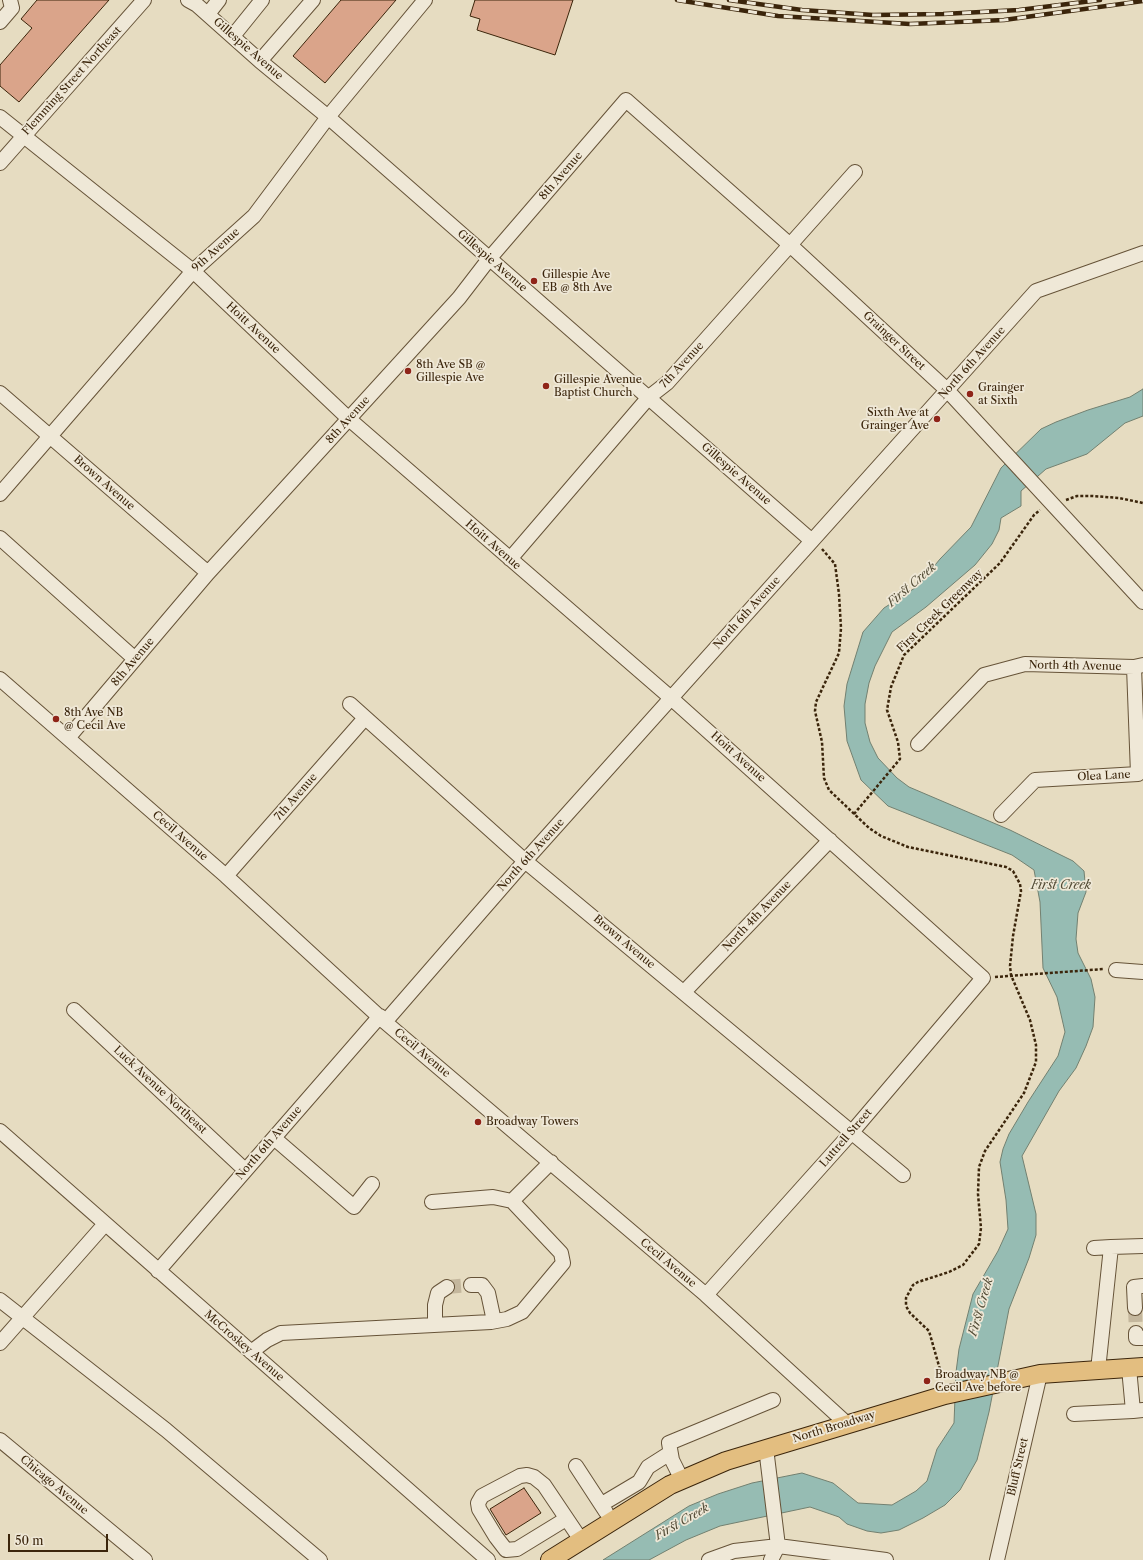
<!DOCTYPE html>
<html>
<head>
<meta charset="utf-8">
<style>
  body { margin:0 }
  #map { position:relative; width:1143px; height:1560px; overflow:hidden; background:#e6dcc1; font-family:"Libre Caslon Text",serif }
  canvas { display:block }
  .scale { position:absolute; left:8px; top:1534px; width:100px; height:18px; box-sizing:border-box; border:2px solid #3b250b; border-top:0; padding-left:5px; font-size:12px; line-height:14px; white-space:nowrap; color:#3b250b; -webkit-text-stroke:3px #efe8d7; paint-order:stroke }
</style>
</head>
<body>
<div id="map">
<canvas width="1143" height="1560"></canvas>
<div class="scale">50 m</div>
</div>
<script>
const g = document.querySelector('canvas').getContext('2d');
g.lineJoin = 'round';
function fill(path, color) {
  g.fillStyle = color;
  g.fill(path, 'evenodd');
}
function poly(rows) {
  const path = new Path2D();
  for (const r of rows) {
    path.moveTo(r[0], r[1]);
    for (let i = 2; i < r.length; i += 2) path.lineTo(r[i], r[i + 1]);
  }
  return path;
}
function trace(path, color, width, dash) {
  g.strokeStyle = color;
  g.lineWidth = width;
  g.lineCap = dash ? 'butt' : 'round';
  g.setLineDash(dash || []);
  g.stroke(path);
}
function label(font, color, halo, rows, align = 'center') {
  g.font = font + ' "Libre Caslon Text",serif';
  g.lineWidth = 3.5;
  g.setLineDash([]);
  g.textBaseline = 'middle';
  g.strokeStyle = halo;
  g.fillStyle = color;
  for (const [text, x, y, turn = 0] of rows) {
    g.save();
    g.translate(x, y);
    g.rotate((+turn || 0) * Math.PI / 180);
    g.textAlign = isNaN(turn) ? turn : align;
    if (halo) g.strokeText(text, 0, 0);
    g.fillText(text, 0, 0);
    g.restore();
  }
}
const water = poly([
  [1143,389,1143,416,1125,423,1087,454,1046,469,1021,491,1021,506,1001,518,999,530,992,544,975,565,926,607,892,632,875,666,869,683,865,704,865,723,870,742,878,758,897,778,909,787,1010,830,1073,861,1084,871,1086,892,1078,913,1076,939,1078,953,1091,979,1095,997,1093,1027,1086,1046,1076,1068,1059,1091,1022,1156,1036,1214,1036,1235,1029,1258,1009,1309,989,1412,977,1460,960,1490,945,1505,923,1518,899,1530,881,1533,867,1531,847,1524,839,1517,810,1507,720,1526,686,1540,649,1560,603,1560,689,1506,718,1494,752,1483,802,1473,833,1483,858,1503,892,1505,916,1491,927,1481,937,1449,954,1423,956,1372,959,1349,973,1294,998,1251,1008,1229,1006,1200,1000,1162,1003,1149,1009,1134,1028,1102,1058,1056,1065,1032,1057,997,1043,968,1040,902,1034,870,1012,855,888,806,861,780,847,741,844,706,847,684,863,632,884,608,918,586,940,559,971,527,1001,468,1041,429,1056,422,1088,410,1130,397,1143,389]
]);
const building = poly([
  [37,0,109,0,19,102,0,86,0,65,32,28,21,19,37,0],
  [341,0,396,0,325,83,293,56,341,0],
  [475,0,573,0,555,55,477,30,480,19,470,16,475,0],
  [524,1488,541,1513,506,1535,490,1509,524,1488]
]);
const minorTunnel = poly([
  [447,1287,471,1285],
  [1135,1308,1136,1333]
]);
const path = poly([
  [1066,500,1077,496,1092,496,1119,498,1143,503],
  [822,549,835,564,839,594,841,628,839,653,816,702,815,711,822,742,824,778,829,790,869,828,881,836,908,847,1006,867,1013,871,1020,884,1021,891,1013,936,1010,966,1011,975,1030,1020,1036,1045,1036,1062,1024,1093,985,1151,979,1167,978,1194,981,1228,979,1244,963,1265,949,1272,918,1282,913,1285,906,1298,906,1306,910,1313,929,1331,943,1380],
  [854,814,900,759,898,742,887,710,891,687,904,655,1000,563,1034,515,1040,510],
  [995,977,1104,969]
]);
const minor = poly([
  [188,0,197,5,260,61,328,117,812,541],
  [208,14,219,0],
  [0,22,12,8,10,0],
  [233,36,262,0],
  [260,61,313,0],
  [0,117,193,271,349,419,671,698,983,978,852,1132,706,1295],
  [0,163,144,0],
  [0,393,208,573],
  [0,494,193,271,254,216,328,117,425,0],
  [0,538,135,659],
  [510,559,649,397,667,383,855,172],
  [0,679,226,876,385,1022,706,1295,846,1423],
  [350,704,525,861,903,1175],
  [68,738,208,573,459,298,489,259,626,100,789,244,947,390,1143,602],
  [918,744,984,675,1025,664,1134,667,1143,665],
  [1001,815,1035,780,1138,774,1134,667],
  [226,876,365,718],
  [1116,970,1143,972],
  [684,992,830,840],
  [74,1010,245,1170],
  [385,1022,525,861,1036,291,1143,253],
  [0,1131,488,1560],
  [274,1138,354,1207,372,1184],
  [432,1202,493,1197,512,1201],
  [1111,1247,1143,1246],
  [1094,1248,1111,1247,1098,1370],
  [158,1271,380,1016],
  [471,1285,482,1285,488,1293,494,1321],
  [0,1300,166,1430,320,1560],
  [1135,1308,1134,1287,1143,1286],
  [435,1325,435,1305,438,1293,447,1287],
  [1136,1333,1136,1338,1143,1338],
  [0,1343,105,1224],
  [251,1352,267,1340,281,1333,491,1322,507,1319,522,1312,563,1263,561,1253,512,1201,551,1162],
  [1129,1368,1133,1411,1143,1410],
  [1074,1414,1133,1411],
  [0,1440,145,1560],
  [766,1448,778,1546,886,1560],
  [576,1466,606,1512],
  [682,1480,672,1460,669,1443,773,1400],
  [602,1504,639,1482,648,1467,670,1453],
  [566,1519,517,1549,506,1550,496,1537,479,1509,478,1503,482,1496,520,1476,527,1475,534,1477,544,1485,581,1540],
  [709,1560,734,1551,778,1546],
  [771,1560,778,1546],
  [997,1560,1040,1374]
]);
const major = poly([
  [550,1560,670,1485,726,1461,945,1395,1040,1374,1143,1367]
]);
const rail = poly([
  [677,0,778,16,910,24,1004,20,1143,1],
  [729,0,802,10,873,15,943,14,1019,10,1100,0]
]);
const markers = [
  [534,281,4,"#8f2418"],
  [408,371,4,"#8f2418"],
  [546,386,4,"#8f2418"],
  [970,394,4,"#8f2418"],
  [937,419,4,"#8f2418"],
  [56,719,4,"#8f2418"],
  [478,1122,4,"#8f2418"],
  [927,1381,4,"#8f2418"]
];
const streetNames = [
  ["Gillespie Avenue",248,49,41],
  ["Flemming Street Northeast",72,81,-48],
  ["8th Avenue",561,176,-49],
  ["9th Avenue",216,250,-42],
  ["Gillespie Avenue",492,261,41],
  ["Hoitt Avenue",253,328,43],
  ["Grainger Street",894,341,43],
  ["North 6th Avenue",972,363,-48],
  ["7th Avenue",682,365,-47],
  ["8th Avenue",348,420,-48],
  ["Gillespie Avenue",736,474,41],
  ["Brown Avenue",104,483,41],
  ["Hoitt Avenue",493,545,41],
  ["First Creek Greenway",940,611,-44],
  ["North 6th Avenue",747,613,-48],
  ["8th Avenue",133,662,-50],
  ["North 4th Avenue",1075,666,1],
  ["Hoitt Avenue",738,757,42],
  ["Olea Lane",1104,776,-3],
  ["7th Avenue",296,797,-49],
  ["Cecil Avenue",180,836,41],
  ["North 6th Avenue",531,855,-48],
  ["North 4th Avenue",757,916,-46],
  ["Brown Avenue",624,942,40],
  ["Cecil Avenue",422,1053,40],
  ["Luck Avenue Northeast",160,1090,43],
  ["Luttrell Street",846,1138,-49],
  ["North 6th Avenue",269,1143,-49],
  ["Cecil Avenue",668,1263,40],
  ["McCroskey Avenue",244,1346,41],
  ["North Broadway",834,1427,-17],
  ["Bluff Street",1018,1467,-77],
  ["Chicago Avenue",54,1485,40]
];
const poiNames = [
  ["Gillespie Ave",542,275],
  ["EB @ 8th Ave",542,288],
  ["8th Ave SB @",416,365],
  ["Gillespie Ave",416,378],
  ["Gillespie Avenue",554,380],
  ["Baptist Church",554,393],
  ["Grainger",978,388],
  ["at Sixth",978,401],
  ["Sixth Ave at",929,413,"right"],
  ["Grainger Ave",929,426,"right"],
  ["8th Ave NB",64,713],
  ["@ Cecil Ave",64,726],
  ["Broadway Towers",486,1122],
  ["Broadway NB @",935,1375],
  ["Cecil Ave before",935,1388]
];
const waterNames = [
  ["First Creek",912,585,-41],
  ["First Creek",1061,886],
  ["First Creek",981,1307,-74],
  ["First Creek",682,1522,-30]
];
fill(water, '#96bcb3');
trace(water, '#728070', 1);
fill(building, '#daa48a');
trace(building, '#3b250b', 1);
trace(minorTunnel, '#c4b79d', 14, [14, 7]);
trace(minor, '#665338', 16);
trace(major, '#3b250b', 20);
trace(path, '#3b250b', 2.5, [3, 2]);
trace(minor, '#efe8d7', 14);
trace(major, '#e3be80', 18);
trace(rail, '#3b250b', 4.5);
trace(rail, '#efe8d7', 3, [9]);
for (const [x, y, r, color] of markers) {
  const dot = new Path2D();
  dot.arc(x, y, r, 0, 2 * Math.PI);
  g.fillStyle = color;
  g.fill(dot);
  trace(dot, '#efe8d7', 1.5);
}
label('11px', '#3b250b', '#efe8d7', streetNames);
label('11px', '#3b250b', '#efe8d7', poiNames, 'left');
label('italic 12px', '#524b35', '#efe8d7', waterNames);
</script>
</body>
</html>
